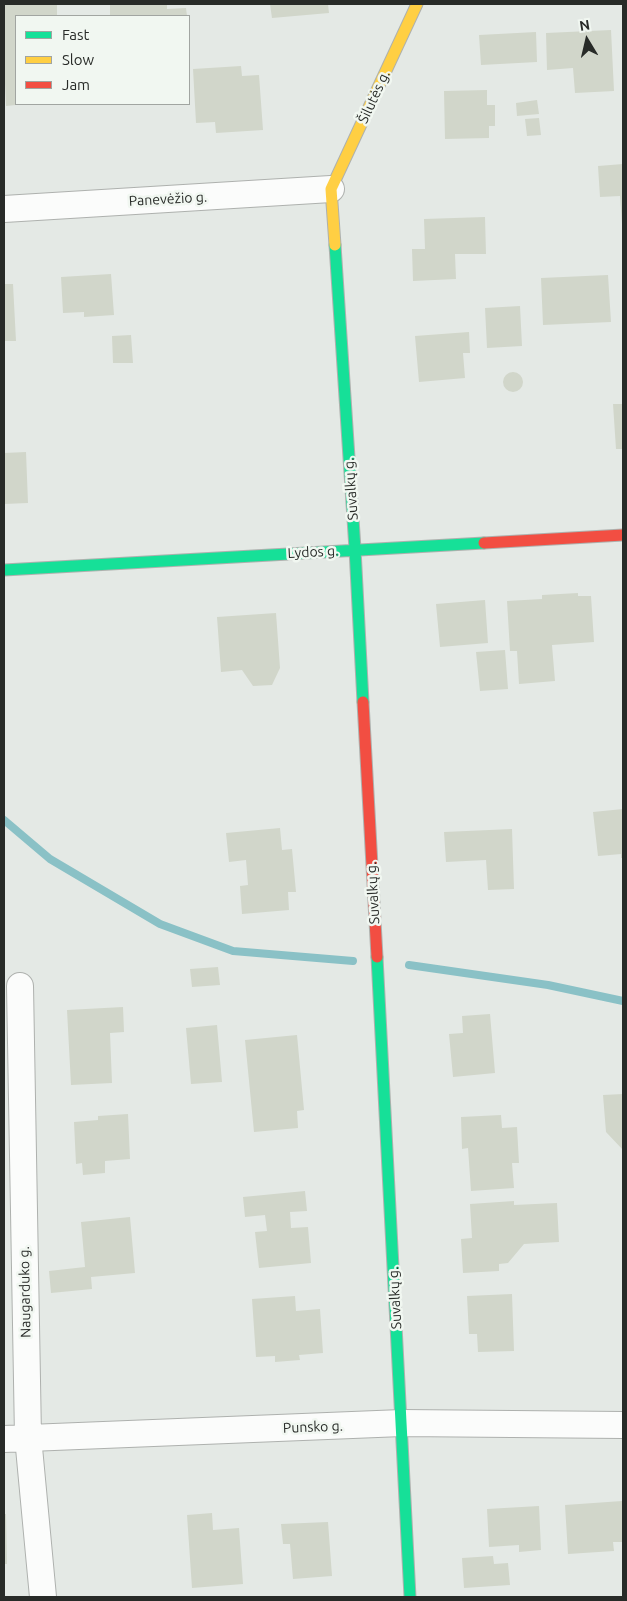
<!DOCTYPE html>
<html>
<head>
<meta charset="utf-8">
<style>
  body { margin:0 }
  #map { position:relative; width:627px; height:1601px; overflow:hidden; background:#e4e9e5; font-family:Ubuntu,sans-serif }
  canvas { display:block }
  .frame { position:absolute; inset:0; border:5px solid #282b28; pointer-events:none }
  .legend { position:absolute; left:15px; top:15px; width:175px; height:90px; box-sizing:border-box; background:#f1f7f1; border:1px solid #a1a5a1; margin:0; padding:6px 9px; list-style:none; font-size:15px; color:#282b28 }
  .legend li { display:flex; align-items:center; gap:10px; height:25px }
  .legend b { width:25px; border:1px solid #a1a5a1 }
  .north { position:absolute; left:562px; top:15px; width:50px; height:50px; -webkit-text-stroke:4px #f1f7f1; paint-order:stroke; rotate:351deg; font-size:14px; font-weight:700; line-height:20px; text-align:center; color:#282b28 }
  .north::after { content:''; display:block; margin:auto; width:18px; height:22px; background:#282b28; clip-path:polygon(50% 0,100% 100%,50% 72%,0 100%) }
</style>
</head>
<body>
<div id="map">
<canvas width="627" height="1601"></canvas>
<div class="frame"></div>
<ul class="legend">
<li><b style="height:6px;background:#16e098"></b>Fast</li>
<li><b style="height:6px;background:#ffcf43"></b>Slow</li>
<li><b style="height:6px;background:#f24e42"></b>Jam</li>
</ul>
<div class="north">N</div>
</div>
<script>
const g = document.querySelector('canvas').getContext('2d');
g.lineJoin = 'round';
function poly(rows) {
  const path = new Path2D();
  for (const r of rows) {
    if (r.length === 3) {
      path.moveTo(r[0] + r[2], r[1]);
      path.arc(r[0], r[1], r[2], 0, 2 * Math.PI);
      continue;
    }
    path.moveTo(r[0], r[1]);
    for (let i = 2; i < r.length; i += 2) path.lineTo(r[i], r[i + 1]);
  }
  return path;
}
function trace(path, color, width, dash) {
  g.strokeStyle = color;
  g.lineWidth = width;
  g.lineCap = dash ? 'butt' : 'round';
  g.setLineDash(dash || []);
  g.stroke(path);
}
function fill(path, color) {
  g.fillStyle = color;
  g.fill(path, 'evenodd');
}
function label(font, color, halo, rows, align = 'center') {
  g.font = font + ' Ubuntu,sans-serif';
  g.lineWidth = 5;
  g.setLineDash([]);
  g.textBaseline = 'middle';
  g.strokeStyle = halo;
  g.fillStyle = color;
  for (const [text, x, y, turn = 0] of rows) {
    g.save();
    g.translate(x, y);
    g.rotate((+turn || 0) * Math.PI / 180);
    g.textAlign = isNaN(turn) ? turn : align;
    if (halo) g.strokeText(text, 0, 0);
    g.fillText(text, 0, 0);
    g.restore();
  }
}
const stream = poly([
  [4,820,50,859,160,924,233,951,353,961],
  [409,965,548,985,623,1001]
]);
const building = poly([
  [4,4,57,4,57,16,16,16,16,105,6,106,4,61],
  [110,4,167,4,167,9,186,8,187,16,110,16],
  [270,4,328,4,329,13,272,18],
  [611,30,614,91,575,93,573,68,547,70,546,33],
  [536,32,537,62,481,65,479,35],
  [241,66,242,76,259,75,263,130,216,133,215,122,196,123,193,69],
  [487,90,487,105,495,105,495,126,489,126,489,138,445,139,444,91],
  [537,100,539,114,517,116,516,103],
  [539,118,541,135,527,136,525,119],
  [623,164,623,224,622,224,620,196,600,197,598,166],
  [485,217,486,254,455,254,456,279,413,281,412,249,425,249,424,219],
  [111,274,114,315,84,317,84,312,63,313,61,277],
  [608,275,611,322,543,325,541,278],
  [4,284,13,284,16,341,4,341],
  [520,306,522,346,487,348,485,308],
  [469,332,470,353,463,353,465,378,419,382,415,336],
  [131,335,133,363,113,363,112,336],
  [513,382,10],
  [613,404,623,404,623,449,616,449],
  [26,452,28,503,4,504,4,453],
  [578,593,578,596,591,596,594,642,552,645,555,681,519,684,517,651,510,651,507,601,542,599,542,595],
  [485,600,488,643,440,647,436,604],
  [276,613,280,668,272,685,253,686,242,670,221,672,217,617],
  [505,650,508,689,480,691,476,652],
  [623,809,623,858,621,858,621,854,598,856,593,812],
  [280,828,282,850,292,849,296,892,288,892,289,910,242,914,240,886,248,885,246,860,229,862,226,833],
  [512,829,514,889,488,890,486,860,446,862,444,832],
  [218,967,220,985,192,987,190,969],
  [123,1007,124,1032,110,1033,112,1083,71,1085,67,1010],
  [490,1014,495,1073,453,1077,449,1034,463,1033,462,1016],
  [217,1025,222,1082,191,1084,186,1028],
  [297,1035,304,1110,297,1111,298,1128,254,1132,245,1040],
  [623,1094,623,1150,606,1132,603,1095],
  [128,1114,130,1159,105,1161,105,1173,83,1175,82,1163,76,1164,74,1122,98,1120,98,1116],
  [501,1115,502,1128,517,1127,519,1163,512,1163,514,1188,471,1191,468,1148,462,1149,461,1117],
  [305,1191,307,1211,290,1212,291,1228,308,1227,311,1263,259,1268,255,1232,267,1231,265,1215,245,1217,243,1197],
  [514,1201,514,1205,557,1203,559,1242,524,1244,508,1263,499,1264,499,1271,463,1273,461,1239,472,1238,470,1204],
  [130,1217,135,1273,91,1277,92,1289,51,1293,49,1271,85,1267,81,1222],
  [512,1294,514,1351,478,1352,477,1334,469,1334,467,1296],
  [295,1296,296,1311,320,1309,323,1353,299,1355,300,1360,275,1362,275,1356,256,1357,252,1299],
  [622,1501,623,1542,613,1542,614,1551,568,1554,565,1505],
  [539,1506,541,1550,519,1552,519,1545,489,1547,487,1509],
  [212,1513,213,1530,239,1528,243,1584,192,1588,187,1515],
  [4,1514,6,1514,7,1564,4,1564],
  [328,1522,332,1576,293,1579,290,1544,283,1544,281,1524],
  [493,1556,494,1564,508,1563,510,1585,464,1588,462,1558]
]);
const street = poly([
  [4,209,331,189],
  [20,986,28,1437,43,1597],
  [4,1439,402,1423,623,1425]
]);
const fast = poly([
  [335,245,355,549,363,702],
  [4,570,484,543],
  [377,957,410,1597]
]);
const slow = poly([
  [335,245,331,189,417,4]
]);
const jam = poly([
  [484,543,623,535],
  [363,702,377,957]
]);
const streetNames = [
  ["Šilutės g.",374,97,-65],
  ["Panevėžio g.",168,199,-3],
  ["Suvalkų g.",351,489,-94],
  ["Lydos g.",313,552,-3],
  ["Suvalkų g.",373,893,-93],
  ["Naugarduko g.",25,1292,-91],
  ["Suvalkų g.",395,1298,-93],
  ["Punsko g.",313,1427,-2]
];
trace(stream, '#8ac1c6', 8);
fill(building, '#d1d6ca');
trace(street, '#aeb1ae', 28);
trace(fast, '#aeb1ae', 13);
trace(slow, '#aeb1ae', 13);
trace(jam, '#aeb1ae', 13);
trace(street, '#fbfcfb', 26);
trace(fast, '#16e098', 11);
trace(slow, '#ffcf43', 11);
trace(jam, '#f24e42', 11);
label('14px', '#282b28', '#f1f7f1', streetNames);
</script>
</body>
</html>
